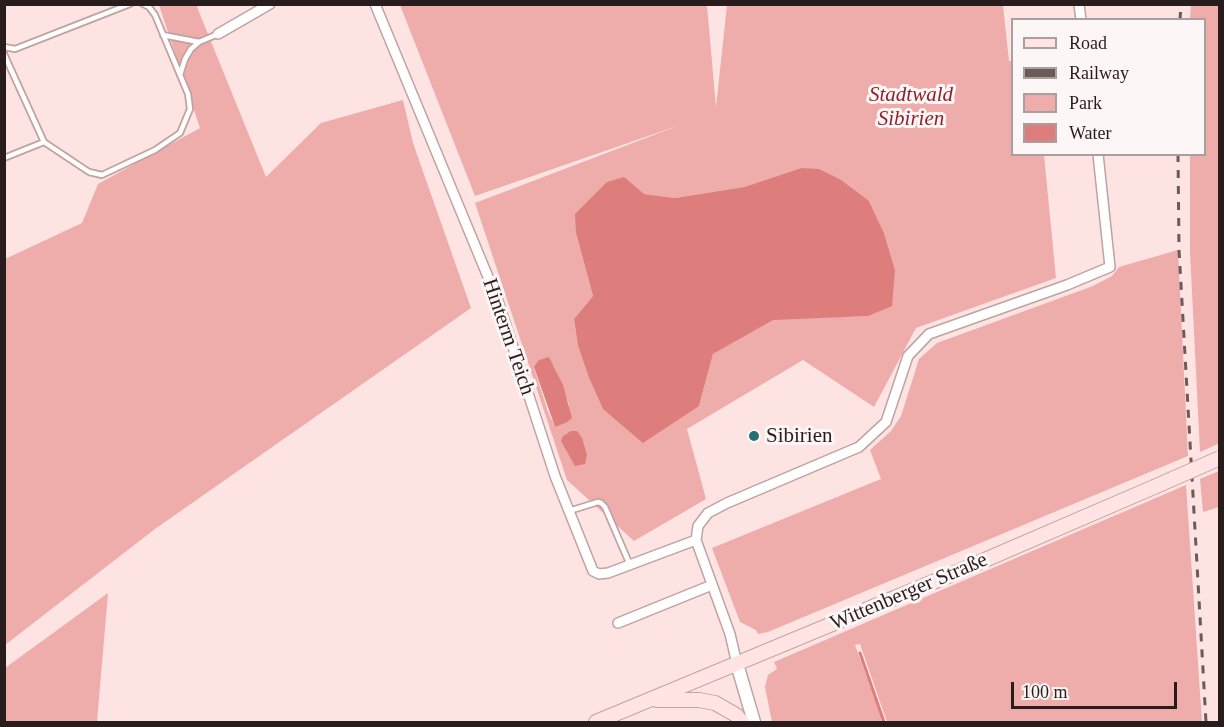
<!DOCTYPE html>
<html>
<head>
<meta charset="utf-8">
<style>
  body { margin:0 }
  #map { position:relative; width:1224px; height:727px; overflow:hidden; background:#fde4e2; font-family:"Times New Roman",serif }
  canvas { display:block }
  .frame { position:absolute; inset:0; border:6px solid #281d1c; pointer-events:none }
  .legend { position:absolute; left:1011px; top:18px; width:195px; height:138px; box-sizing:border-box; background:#fdf6f6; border:2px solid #a89f9f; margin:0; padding:8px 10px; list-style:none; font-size:18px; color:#281d1c }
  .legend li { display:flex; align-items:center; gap:12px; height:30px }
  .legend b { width:30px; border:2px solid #a89f9f }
  .scale { position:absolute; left:1011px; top:682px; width:166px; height:27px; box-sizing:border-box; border:3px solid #281d1c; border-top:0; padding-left:8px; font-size:18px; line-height:21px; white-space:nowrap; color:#281d1c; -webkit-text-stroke:4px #fdf6f6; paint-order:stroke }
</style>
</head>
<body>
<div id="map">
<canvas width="1224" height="727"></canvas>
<div class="frame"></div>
<ul class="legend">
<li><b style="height:8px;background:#ffe4e3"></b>Road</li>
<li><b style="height:8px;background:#6a5b59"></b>Railway</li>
<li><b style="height:16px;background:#eeadaa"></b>Park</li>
<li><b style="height:16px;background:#dd7d7c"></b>Water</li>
</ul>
<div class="scale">100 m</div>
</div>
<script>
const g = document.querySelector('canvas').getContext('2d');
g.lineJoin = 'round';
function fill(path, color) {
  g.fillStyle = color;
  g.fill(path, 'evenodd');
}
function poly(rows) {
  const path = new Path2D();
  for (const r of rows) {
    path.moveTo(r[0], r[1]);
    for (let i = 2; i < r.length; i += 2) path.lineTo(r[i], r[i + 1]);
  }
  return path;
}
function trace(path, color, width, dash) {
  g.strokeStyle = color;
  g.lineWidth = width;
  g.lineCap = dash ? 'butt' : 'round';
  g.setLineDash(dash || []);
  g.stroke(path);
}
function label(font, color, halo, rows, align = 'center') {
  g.font = font + ' "Times New Roman",serif';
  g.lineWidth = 6;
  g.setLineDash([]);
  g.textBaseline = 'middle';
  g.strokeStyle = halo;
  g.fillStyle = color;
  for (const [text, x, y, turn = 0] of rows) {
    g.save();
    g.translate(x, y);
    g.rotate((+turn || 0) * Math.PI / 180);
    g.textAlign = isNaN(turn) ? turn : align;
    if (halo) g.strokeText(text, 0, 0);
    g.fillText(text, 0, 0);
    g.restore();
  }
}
const green = poly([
  [159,5,201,5,197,7,266,177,321,123,403,100,413,143,471,308,155,529,5,645,5,259,82,223,98,184,200,128],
  [400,5,707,5,716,107,727,5,1003,5,1009,61,1012,61,1012,154,1044,155,1056,278,916,328,874,407,803,360,687,429,706,499,634,541,567,480,475,203,680,125,475,196],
  [801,168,869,201,884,233,895,270,867,316,773,319,713,354,699,406,603,409,589,378,578,346,574,319,593,296,576,233,644,194,675,198,744,187],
  [554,366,569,404,566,423,555,427,548,412,534,368],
  [1191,5,1220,5,1220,443,1200,452,1190,252,1190,155,1204,154,1204,20,1190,19],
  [1178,250,1188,456,768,632,758,634,756,630,740,622,712,548,881,479,870,450,891,431,901,416,919,359,937,343,1093,286,1112,276,1119,267],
  [1219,471,1219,507,1203,512,1200,479],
  [1186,485,1202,722,887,722,860,644,855,645,883,722,772,722,765,687,768,675,777,669,774,662],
  [108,593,97,722,5,722,5,668]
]);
const water = poly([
  [801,168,819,169,841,180,869,201,884,233,895,270,892,306,868,316,773,320,713,354,699,406,643,443,603,409,589,378,578,346,574,319,593,296,576,233,575,214,607,182,624,177,644,194,675,198,744,187],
  [549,357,563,385,572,418,566,423,555,427,534,367,539,360],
  [571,431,577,431,582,438,587,455,585,464,575,466,561,441,563,436]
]);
const stream = poly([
  [860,653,884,722]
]);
const service = poly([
  [163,35,199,42,218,34],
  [4,47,15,49,130,4],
  [4,54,44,142],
  [180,75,185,59,191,49,199,42],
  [4,158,44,142,89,172,102,175,155,150,180,133,190,109,188,94,155,15,149,7,143,4],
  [569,511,598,502,601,503,605,507,630,565]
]);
const minor = poly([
  [375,4,498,301,555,476,593,571,599,574,608,573,696,540],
  [1079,4,1081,20],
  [218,34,270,4],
  [618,623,712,585],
  [737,664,730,634,696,540,698,526,708,513,727,503,859,447,886,422,908,356,929,334,1067,285,1110,267,1098,154]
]);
const tertiary = poly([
  [737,664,754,722]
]);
const secondary = poly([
  [657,700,699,700,715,703,736,715,742,722],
  [596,722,950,575,1154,487]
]);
const rail = poly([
  [1180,20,1181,4],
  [1178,154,1179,250,1206,722]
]);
const secondaryBridge = poly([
  [1154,487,1220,458]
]);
const markers = [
  [754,436,6,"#257075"]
];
const parkNames = [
  ["Stadtwald",911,95],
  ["Sibirien",911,119]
];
const streetNames = [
  ["Hinterm Teich",508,337,71],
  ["Wittenberger Straße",909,592,-23]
];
const poiNames = [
  ["Sibirien",766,436]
];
fill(green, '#eeadaa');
fill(water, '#dd7d7c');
trace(stream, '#dd7d7c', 3);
trace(service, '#c0a2a1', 8);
trace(minor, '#c0a2a1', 12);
trace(tertiary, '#c0a2a1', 15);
trace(secondary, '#c0a2a1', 16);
trace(service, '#fff', 4.5);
trace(minor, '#fff', 9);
trace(tertiary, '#fff', 12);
trace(secondary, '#ffe4e3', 14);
trace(rail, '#6a5b59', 3, [8, 8]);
trace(secondaryBridge, '#c0a2a1', 16, []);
trace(secondaryBridge, '#ffe4e3', 14);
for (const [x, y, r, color] of markers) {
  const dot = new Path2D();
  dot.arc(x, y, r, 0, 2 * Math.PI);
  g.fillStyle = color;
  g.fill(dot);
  trace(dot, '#fdf6f6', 2);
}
label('italic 21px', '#92202a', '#fdf6f6', parkNames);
label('21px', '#281d1c', '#fdf6f6', streetNames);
label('21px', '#281d1c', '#fdf6f6', poiNames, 'left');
</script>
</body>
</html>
